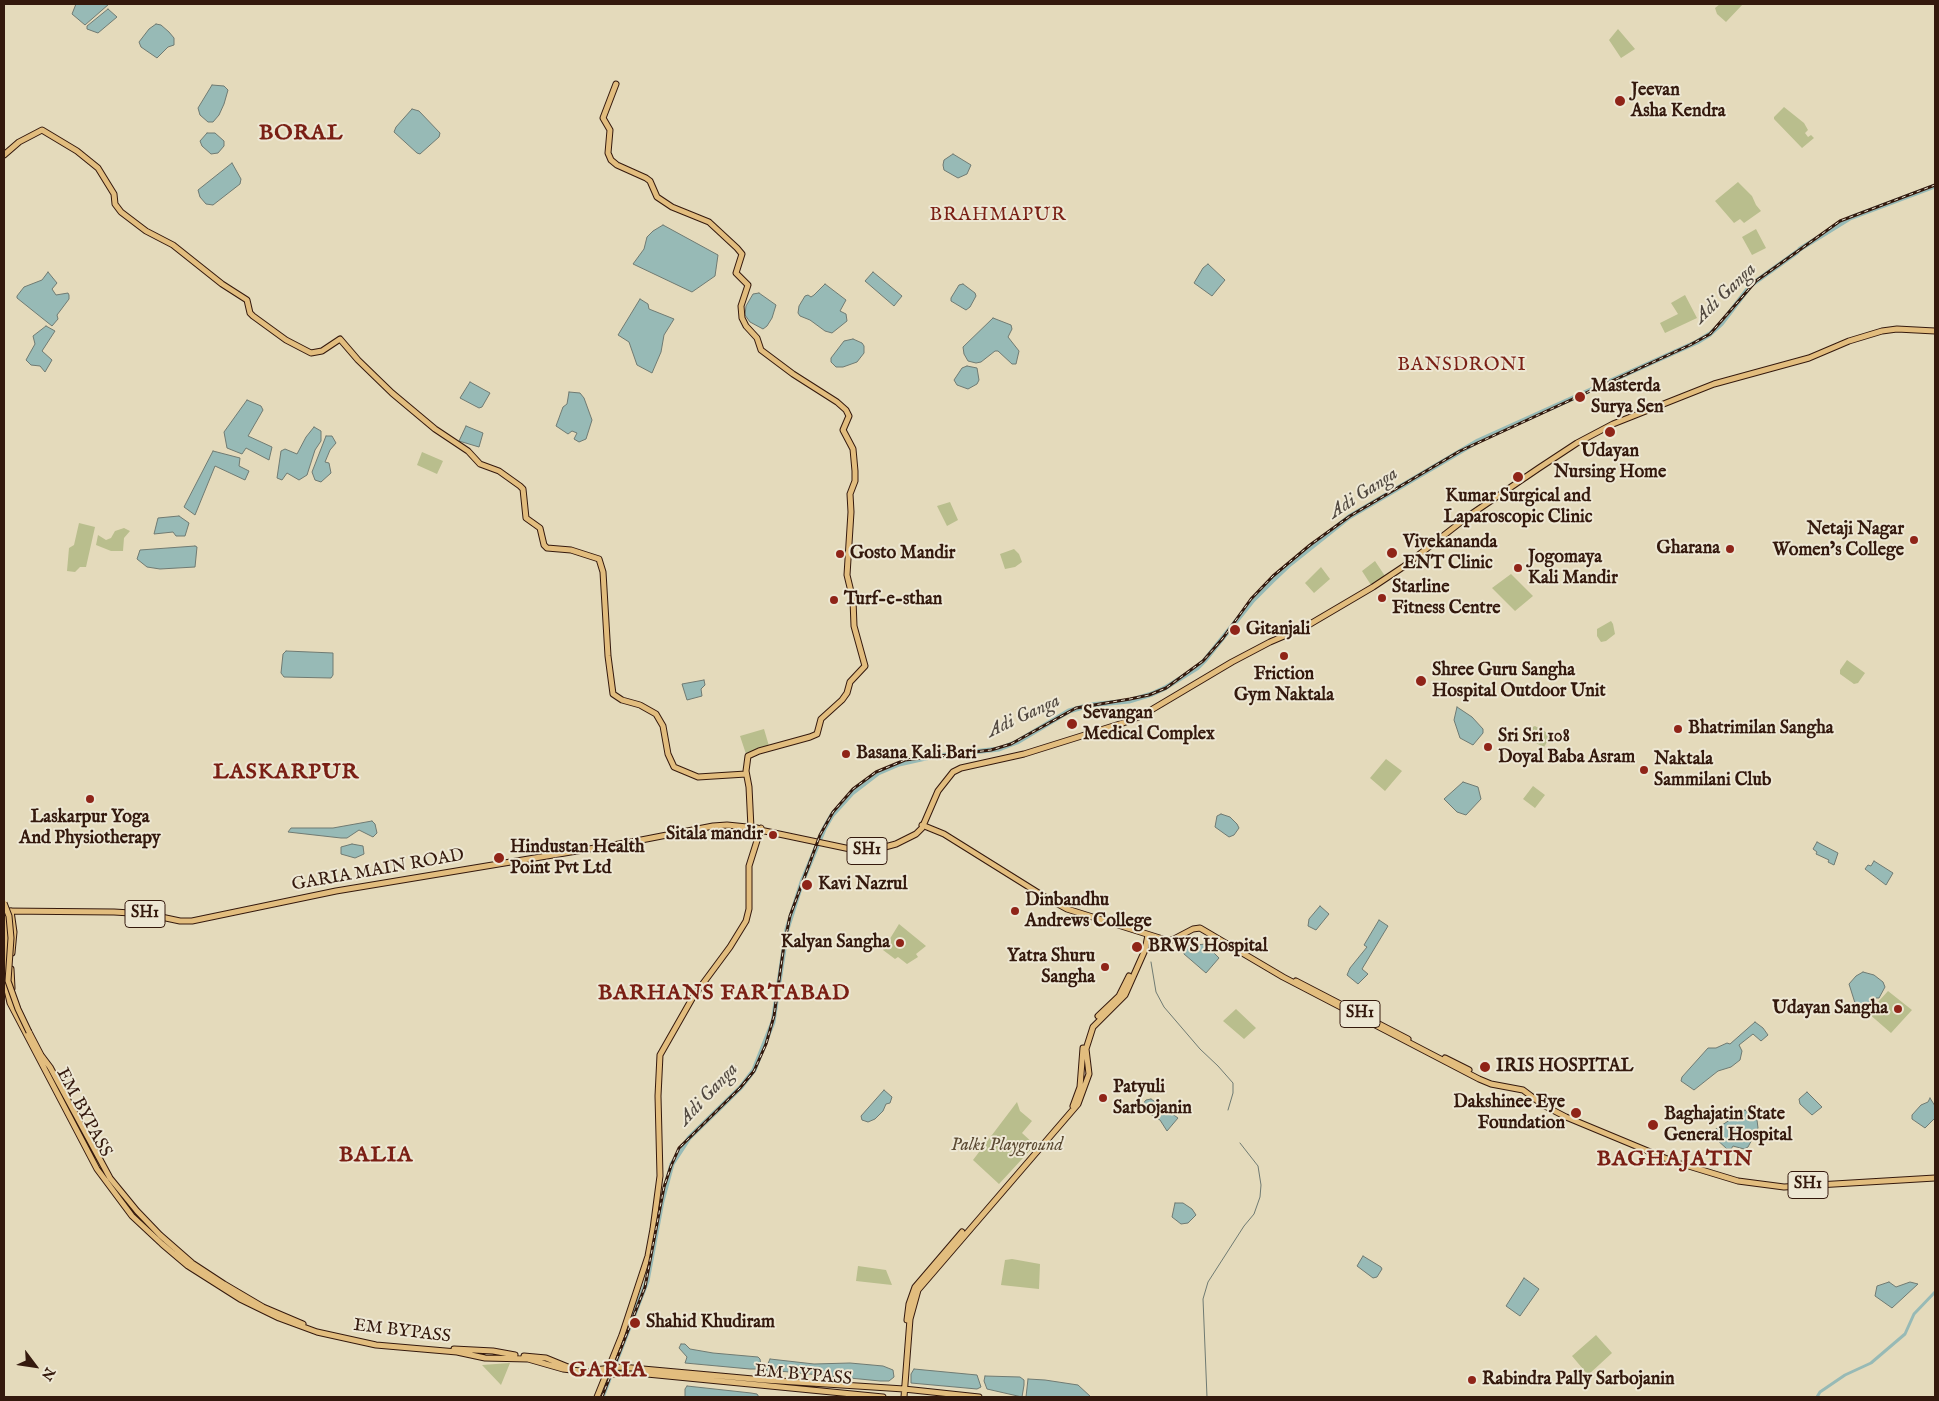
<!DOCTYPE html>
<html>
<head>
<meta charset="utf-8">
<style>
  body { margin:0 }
  #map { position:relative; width:1939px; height:1401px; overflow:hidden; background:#e4dabb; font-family:"IM FELL English",serif }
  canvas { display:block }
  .frame { position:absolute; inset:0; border:5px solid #34190d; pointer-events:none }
  .north { position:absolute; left:10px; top:1341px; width:50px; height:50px; -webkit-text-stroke:4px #ede7d3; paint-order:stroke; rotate:121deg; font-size:14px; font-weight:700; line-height:20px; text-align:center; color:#34190d }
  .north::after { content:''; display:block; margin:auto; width:18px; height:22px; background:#34190d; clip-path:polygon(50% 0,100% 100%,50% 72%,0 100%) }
</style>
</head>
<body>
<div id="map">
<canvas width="1939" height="1401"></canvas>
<div class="frame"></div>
<div class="north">N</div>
</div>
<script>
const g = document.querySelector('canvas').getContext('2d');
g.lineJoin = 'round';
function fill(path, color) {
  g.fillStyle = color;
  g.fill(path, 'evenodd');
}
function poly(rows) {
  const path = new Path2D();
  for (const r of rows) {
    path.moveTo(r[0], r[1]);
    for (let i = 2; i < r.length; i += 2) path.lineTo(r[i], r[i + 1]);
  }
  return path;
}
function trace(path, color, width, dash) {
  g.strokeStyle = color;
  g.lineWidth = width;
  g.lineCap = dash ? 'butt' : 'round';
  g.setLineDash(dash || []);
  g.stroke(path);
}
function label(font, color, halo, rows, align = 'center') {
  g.font = font + ' "IM FELL English",serif';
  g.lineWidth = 4;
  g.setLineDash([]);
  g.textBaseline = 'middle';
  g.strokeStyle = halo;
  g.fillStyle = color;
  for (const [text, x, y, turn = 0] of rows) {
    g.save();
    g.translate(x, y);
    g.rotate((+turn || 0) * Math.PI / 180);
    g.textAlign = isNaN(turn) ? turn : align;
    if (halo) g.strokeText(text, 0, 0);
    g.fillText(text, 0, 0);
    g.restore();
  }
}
const green = poly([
  [1720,4,1743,4,1726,22,1717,14,1715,8],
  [1618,29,1635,49,1621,58,1609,40],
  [1784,107,1804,123,1808,130,1805,133,1808,137,1811,135,1814,138,1802,148,1774,119,1774,117],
  [1738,182,1752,196,1756,205,1761,211,1744,223,1740,219,1734,223,1715,201],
  [1756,229,1766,248,1752,255,1742,237],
  [1685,295,1697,318,1665,333,1660,323,1678,314,1671,303],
  [422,452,443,461,437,474,417,465],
  [950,502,958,520,947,526,937,506],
  [79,523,95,527,86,567,80,567,75,572,67,571,69,548,74,545],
  [124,528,130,531,124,538,123,551,111,551,96,545,98,535,106,540,111,538,115,531],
  [1014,549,1019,554,1022,562,1015,567,1005,569,1000,554],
  [1375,561,1385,576,1371,585,1362,571],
  [1321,567,1330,579,1314,593,1305,583],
  [1511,574,1533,596,1515,611,1492,588],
  [1611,621,1613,624,1615,634,1606,641,1601,642,1597,636,1597,629],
  [1847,660,1865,673,1858,683,1854,684,1840,674,1840,670],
  [1535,726,1551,735,1544,747,1525,738,1530,728],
  [764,729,769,746,746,754,740,736],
  [1386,759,1402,771,1385,791,1370,778],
  [1533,786,1545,795,1535,808,1523,799],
  [899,924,926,946,916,954,918,957,907,964,898,957,895,959,883,950],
  [1888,991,1912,1010,1891,1033,1868,1013],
  [1236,1009,1256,1028,1244,1039,1223,1021],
  [1017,1102,1020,1111,1032,1121,1022,1133,1035,1145,999,1184,973,1160],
  [1012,1259,1040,1264,1039,1289,1001,1285,1005,1260],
  [858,1266,886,1270,892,1285,856,1281],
  [1596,1335,1612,1353,1588,1375,1572,1356],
  [510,1363,501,1385,482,1365]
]);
const water = poly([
  [76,4,109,4,85,25,72,14,76,4],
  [108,9,117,17,98,33,87,29,87,26,108,9],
  [156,24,161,25,169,32,174,38,174,45,168,47,157,58,141,47,139,42,149,29,156,24],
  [212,85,224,86,228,90,224,104,219,115,213,122,208,122,200,115,198,108,212,85],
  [412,109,419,111,440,133,439,137,420,154,417,153,394,132,396,127,412,109],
  [207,133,215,133,224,141,224,146,218,153,211,154,202,146,200,141,207,133],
  [953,154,971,165,967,174,958,178,944,170,943,165,944,160,953,154],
  [232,163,241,179,240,184,213,205,206,204,200,197,198,190,232,163],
  [663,225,718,255,715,276,692,292,633,264,644,249,647,237,653,231,663,225],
  [1208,264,1225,280,1212,296,1194,283,1203,268,1208,264],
  [48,272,57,283,52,289,56,295,68,293,69,295,69,299,57,315,58,319,52,326,17,298,17,296,24,287,42,280,48,272],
  [873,272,902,296,894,306,865,281,873,272],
  [825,284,846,300,840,311,846,314,847,321,832,333,825,331,810,320,800,316,798,313,799,306,805,296,808,295,811,297,814,295,825,284],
  [963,284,975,293,976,296,970,307,966,310,951,301,951,298,959,285,963,284],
  [759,293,776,305,772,318,767,326,763,329,750,322,745,315,746,306,753,294,759,293],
  [640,299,648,304,649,309,674,319,664,335,661,352,652,373,637,365,629,342,618,335,640,299],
  [993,318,1011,325,1012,329,1008,337,1019,351,1016,364,1012,364,998,351,995,351,981,362,976,363,968,361,964,354,963,347,993,318],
  [46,326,55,331,42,351,52,360,45,372,40,366,31,365,26,360,35,344,33,336,46,326],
  [853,339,862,343,864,346,864,353,857,362,843,367,836,367,831,362,831,358,844,341,853,339],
  [967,366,977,368,979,380,977,384,968,389,957,385,954,380,962,368,967,366],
  [470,382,490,393,482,407,479,408,460,398,470,382],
  [569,392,580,393,584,398,592,420,586,439,579,442,574,439,577,433,572,431,568,434,556,426,563,407,567,404,569,392],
  [247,400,261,406,263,410,248,436,272,447,269,460,246,448,242,454,227,448,224,432,247,400],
  [466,426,483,433,479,447,459,441,466,426],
  [314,427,321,431,321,441,315,450,307,475,299,480,287,473,282,480,277,478,281,451,285,449,297,454,306,437,314,427],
  [326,436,332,436,336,443,330,450,325,462,329,463,331,473,321,482,315,480,312,472,326,436],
  [213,451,240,458,239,466,249,471,245,480,215,466,195,515,184,507,213,451],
  [179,516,189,523,185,536,176,536,173,532,154,534,158,518,179,516],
  [195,546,197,547,195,567,160,569,147,567,137,559,140,550,195,546],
  [286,651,333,653,333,675,331,678,284,677,281,673,283,654,286,651],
  [704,680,705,685,701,689,702,696,687,700,682,684,704,680],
  [1457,707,1472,717,1483,729,1483,733,1473,745,1460,738,1454,720,1457,707],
  [1463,782,1478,787,1481,799,1466,815,1457,812,1444,799,1463,782],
  [1221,814,1230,817,1237,824,1239,828,1234,835,1229,837,1215,827,1217,816,1221,814],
  [372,821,375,824,377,833,373,837,359,830,347,838,341,838,288,832,291,828,333,828,372,821],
  [1817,842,1838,853,1834,865,1828,862,1829,860,1816,854,1817,852,1813,849,1817,842],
  [352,844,363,846,364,854,355,858,341,854,341,847,352,844],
  [1874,861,1893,873,1886,885,1865,869,1868,865,1871,866,1874,861],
  [1320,906,1329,914,1316,930,1308,926,1309,919,1320,906],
  [1379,920,1388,926,1362,969,1368,974,1358,984,1347,975,1350,968,1367,947,1364,945,1379,920],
  [1205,944,1219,958,1206,973,1184,954,1184,950,1188,946,1205,944],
  [1863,972,1874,975,1883,982,1885,987,1879,998,1876,998,1874,1001,1872,1007,1868,1010,1860,1008,1855,1003,1849,984,1856,976,1863,972],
  [1755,1022,1763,1028,1768,1035,1761,1041,1753,1034,1739,1045,1742,1051,1740,1060,1731,1067,1718,1071,1694,1090,1681,1081,1682,1077,1708,1048,1716,1048,1727,1043,1730,1044,1755,1022],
  [884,1090,892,1097,890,1103,886,1104,883,1111,875,1119,868,1122,862,1120,861,1116,884,1090],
  [1807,1092,1822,1107,1812,1115,1800,1104,1799,1099,1807,1092],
  [1930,1098,1935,1106,1935,1118,1925,1128,1912,1119,1912,1115,1921,1105,1928,1102,1930,1098],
  [1151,1099,1178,1118,1167,1131,1160,1120,1142,1109,1142,1105,1146,1100,1151,1099],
  [1745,1110,1757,1120,1758,1128,1748,1147,1744,1149,1733,1146,1731,1149,1727,1149,1715,1138,1713,1134,1713,1131,1745,1110],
  [1175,1203,1183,1203,1192,1209,1196,1215,1188,1223,1181,1224,1172,1217,1175,1203],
  [1363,1256,1381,1267,1382,1269,1377,1277,1373,1278,1357,1266,1363,1256],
  [1524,1278,1539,1289,1520,1316,1506,1306,1524,1278],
  [1889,1282,1896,1287,1910,1282,1918,1284,1892,1308,1875,1296,1877,1286,1889,1282],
  [681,1344,685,1344,690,1349,713,1353,758,1357,760,1359,761,1366,759,1369,750,1369,685,1363,687,1357,679,1348,681,1344],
  [770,1359,814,1364,850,1363,883,1366,893,1370,894,1377,889,1381,880,1381,769,1370,767,1371,766,1368,770,1359],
  [914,1369,977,1375,981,1387,977,1389,911,1383,911,1374,914,1369],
  [985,1376,1020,1377,1024,1380,1024,1385,1022,1397,987,1389,984,1381,985,1376],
  [1028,1379,1045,1380,1078,1385,1091,1397,1026,1397,1028,1379],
  [687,1386,751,1393,757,1394,759,1397,685,1397,685,1389,687,1386]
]);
const stream = poly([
  [1151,962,1156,992,1164,1007,1200,1049,1218,1066,1233,1083,1233,1093,1228,1110],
  [1207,1397,1203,1299,1208,1282,1244,1226,1254,1214,1260,1197,1261,1185,1258,1166,1240,1143]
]);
const canal = poly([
  [1817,1397,1820,1392,1845,1375,1871,1363,1905,1334,1914,1314,1935,1292]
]);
const river = poly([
  [1800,249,1850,218,1935,186],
  [602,1397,647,1281,662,1201,672,1164,689,1138,741,1087,754,1070,773,1022,787,929,802,882,824,829,832,815,852,793,878,773,899,764,930,757,999,749,1017,742,1069,711,1090,705,1129,701,1152,694,1165,688,1197,668,1205,660,1253,600,1272,581,1290,564,1349,517,1478,441,1697,342,1710,334,1721,324,1751,285,1797,252]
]);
const major = poly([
  [616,84,603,118,610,130,608,153,611,160,617,165,646,178,650,181,657,197,672,207,709,222,737,248,742,254,736,273,748,285,741,306,742,318,746,326,757,338,761,350,793,374,837,402,846,410,849,416,843,430,853,449,855,471,855,481,850,494,851,512,847,575,853,600,854,626,865,666,850,682,847,693,842,700,821,719,817,734,810,737,759,751,748,756,746,771,749,787,751,828],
  [4,155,19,142,42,130,77,151,98,168,114,194,115,204,121,212,146,231,173,245,222,284,247,300,250,313,253,316,286,340,311,353,322,351,340,339,358,360,392,393,435,429,468,451,480,464,499,471,520,486,523,489,526,518,540,528,544,545,547,548,571,550,599,559,603,572,608,656,613,694,622,700,640,705,656,714,663,726,668,754,674,767,698,777,746,774],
  [922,825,944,834,1045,897,1067,909,1166,940,1172,940,1193,929,1200,928,1283,977,1479,1079,1491,1084,1523,1090,1543,1105,1566,1117,1684,1166],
  [756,828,760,830,855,850,874,850,896,844,916,834,922,828,938,791,953,772,961,768,1024,754,1123,723,1141,716,1232,662,1270,642,1305,627,1373,587,1403,567,1470,515,1539,468,1577,443,1613,424,1714,384,1809,358,1849,341,1882,331,1897,329,1935,331],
  [4,911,114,912,147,914,180,921,192,921,336,891,631,842,713,826,727,825,757,828],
  [11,911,14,932,12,953],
  [4,912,7,939,5,981,10,1003,97,1169,132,1216,162,1244,188,1266,240,1299,279,1318,317,1332,376,1345,457,1352,485,1358,528,1359,563,1369,606,1374,647,1374,883,1397],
  [11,969,12,988],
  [1296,981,1408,1039],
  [1098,1016,1119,996,1129,976],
  [29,1032,41,1055,50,1067,110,1178,137,1211,160,1235,192,1263,224,1284,263,1307,303,1324],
  [1445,1058,1469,1070],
  [1073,1106,1080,1087,1083,1048],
  [1682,1164,1738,1181,1784,1187,1935,1178],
  [907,1320,909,1304,915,1287,962,1232],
  [454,1349,493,1351,515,1355],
  [524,1356,546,1358,568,1367],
  [594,1370,621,1367,764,1380,904,1389,979,1397],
  [597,1397,622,1335,648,1256,653,1229,660,1176,658,1096,660,1055,693,997,730,947,746,921,749,909,749,866,761,828],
  [904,1397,910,1319,918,1290,1078,1104,1089,1074,1086,1049,1093,1027,1125,995,1145,950,1148,935]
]);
const rail = poly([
  [602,1397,645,1287,664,1187,671,1166,679,1148,740,1088,754,1071,766,1044,774,1016,784,945,790,916,820,835,833,812,853,789,876,772,905,760,991,750,1011,744,1076,708,1130,699,1149,695,1166,688,1203,661,1223,638,1251,599,1273,576,1310,545,1350,516,1460,451,1690,345,1710,334,1756,281,1840,221,1935,185]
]);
const majorBridge = poly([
  [4,903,9,916,11,938,8,981,18,1009,29,1032]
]);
const markers = [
  [1620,101,6,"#8f2418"],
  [1580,397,6,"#8f2418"],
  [1610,432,6,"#8f2418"],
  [1518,477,6,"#8f2418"],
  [1914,540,5,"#8f2418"],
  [1730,549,5,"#8f2418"],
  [1392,553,6,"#8f2418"],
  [840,554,5,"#8f2418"],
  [1518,568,5,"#8f2418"],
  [1382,598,5,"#8f2418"],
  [834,600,5,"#8f2418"],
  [1235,630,6,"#8f2418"],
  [1284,656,5,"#8f2418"],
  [1421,681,6,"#8f2418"],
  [1072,724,6,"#8f2418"],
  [1678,729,5,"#8f2418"],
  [1488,747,5,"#8f2418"],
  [846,754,5,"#8f2418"],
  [1644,770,5,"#8f2418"],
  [90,799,5,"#8f2418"],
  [773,835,5,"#8f2418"],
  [499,858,6,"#8f2418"],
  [807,885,6,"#8f2418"],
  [1015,911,5,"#8f2418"],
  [900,943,5,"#8f2418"],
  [1137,947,6,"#8f2418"],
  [1105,967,5,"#8f2418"],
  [1898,1009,5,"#8f2418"],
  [1485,1067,6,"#8f2418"],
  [1103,1098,5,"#8f2418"],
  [1576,1113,6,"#8f2418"],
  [1653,1125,6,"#8f2418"],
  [635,1323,6,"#8f2418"],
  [1472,1380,5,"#8f2418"]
];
const shields = [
  [867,851,40],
  [145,914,40],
  [1360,1014,40],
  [1808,1185,40]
];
const shieldNames = [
  ["SH1",867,851],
  ["SH1",145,914],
  ["SH1",1360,1014],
  ["SH1",1808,1185]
];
const poiNames = [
  ["Jeevan",1631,91],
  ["Asha Kendra",1631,112],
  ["Masterda",1591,387],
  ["Surya Sen",1591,408],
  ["Udayan",1610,452,"center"],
  ["Nursing Home",1610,473,"center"],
  ["Kumar Surgical and",1518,497,"center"],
  ["Laparoscopic Clinic",1518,518,"center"],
  ["Netaji Nagar",1904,530,"right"],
  ["Women’s College",1904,551,"right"],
  ["Vivekananda",1403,543],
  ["ENT Clinic",1403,564],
  ["Gharana",1720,549,"right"],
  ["Gosto Mandir",850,554],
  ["Jogomaya",1528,558],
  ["Kali Mandir",1528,579],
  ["Starline",1392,588],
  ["Fitness Centre",1392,609],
  ["Turf-e-sthan",844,600],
  ["Gitanjali",1246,630],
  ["Shree Guru Sangha",1432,671],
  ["Hospital Outdoor Unit",1432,692],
  ["Friction",1284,675,"center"],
  ["Gym Naktala",1284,696,"center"],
  ["Sevangan",1083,714],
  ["Medical Complex",1083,735],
  ["Bhatrimilan Sangha",1688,729],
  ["Sri Sri 108",1498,737],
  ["Doyal Baba Asram",1498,758],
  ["Basana Kali Bari",856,754],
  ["Naktala",1654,760],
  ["Sammilani Club",1654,781],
  ["Laskarpur Yoga",90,818,"center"],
  ["And Physiotherapy",90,839,"center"],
  ["Sitala mandir",763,835,"right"],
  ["Hindustan Health",510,848],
  ["Point Pvt Ltd",510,869],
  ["Kavi Nazrul",818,885],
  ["Dinbandhu",1025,901],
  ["Andrews College",1025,922],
  ["Kalyan Sangha",890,943,"right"],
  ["BRWS Hospital",1148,947],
  ["Yatra Shuru",1095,957,"right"],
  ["Sangha",1095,978,"right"],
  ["Udayan Sangha",1888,1009,"right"],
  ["IRIS HOSPITAL",1496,1067],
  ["Patyuli",1113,1088],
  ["Sarbojanin",1113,1109],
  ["Dakshinee Eye",1565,1103,"right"],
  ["Foundation",1565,1124,"right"],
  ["Baghajatin State",1664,1115],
  ["General Hospital",1664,1136],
  ["Shahid Khudiram",646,1323],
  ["Rabindra Pally Sarbojanin",1482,1380]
];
const streetNames = [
  ["GARIA MAIN ROAD",378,871,-10],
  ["EM BYPASS",83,1113,62],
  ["EM BYPASS",402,1332,7],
  ["EM BYPASS",803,1376,5]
];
const parkNames = [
  ["Palki Playground",1007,1146]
];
const neighbourhoodNames = [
  ["BRAHMAPUR",998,216],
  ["BANSDRONI",1462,366]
];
const waterNames = [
  ["Adi Ganga",1726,294,-44],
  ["Adi Ganga",1364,494,-33],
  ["Adi Ganga",1024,717,-25],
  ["Adi Ganga",709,1095,-47]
];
const districtNames = [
  ["BORAL",301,134],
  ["LASKARPUR",286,773],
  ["BARHANS FARTABAD",724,994],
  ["BALIA",376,1156],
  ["BAGHAJATIN",1675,1160],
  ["GARIA",608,1371]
];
fill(green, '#b9be8d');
fill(water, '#97bab6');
trace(water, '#6f7a72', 1);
trace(stream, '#6f7a72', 1);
trace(canal, '#97bab6', 3);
trace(river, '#97bab6', 5);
trace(major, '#34190d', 7);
trace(major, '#e2bd7e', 5);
trace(rail, '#34190d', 3);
trace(rail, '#ede7d3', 1, [4]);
trace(majorBridge, '#34190d', 7, []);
trace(majorBridge, '#e2bd7e', 5);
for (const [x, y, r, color] of markers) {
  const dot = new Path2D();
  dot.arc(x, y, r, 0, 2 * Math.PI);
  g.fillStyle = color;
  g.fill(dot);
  trace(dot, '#ede7d3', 2);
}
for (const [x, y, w] of shields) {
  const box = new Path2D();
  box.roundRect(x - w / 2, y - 13.5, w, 27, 4);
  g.fillStyle = '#ede7d3';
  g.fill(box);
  trace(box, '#34190d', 1);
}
label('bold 16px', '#34190d', null, shieldNames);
label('bold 18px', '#34190d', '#ede7d3', poiNames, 'left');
label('18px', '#34190d', '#ede7d3', streetNames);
label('italic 18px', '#5c4b33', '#ede7d3', parkNames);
g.letterSpacing = '1px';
label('19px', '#7a1f14', '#ede7d3', neighbourhoodNames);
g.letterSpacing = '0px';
label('italic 19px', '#524940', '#ede7d3', waterNames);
g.letterSpacing = '1px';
label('bold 22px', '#7a1f14', '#ede7d3', districtNames);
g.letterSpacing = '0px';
</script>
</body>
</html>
